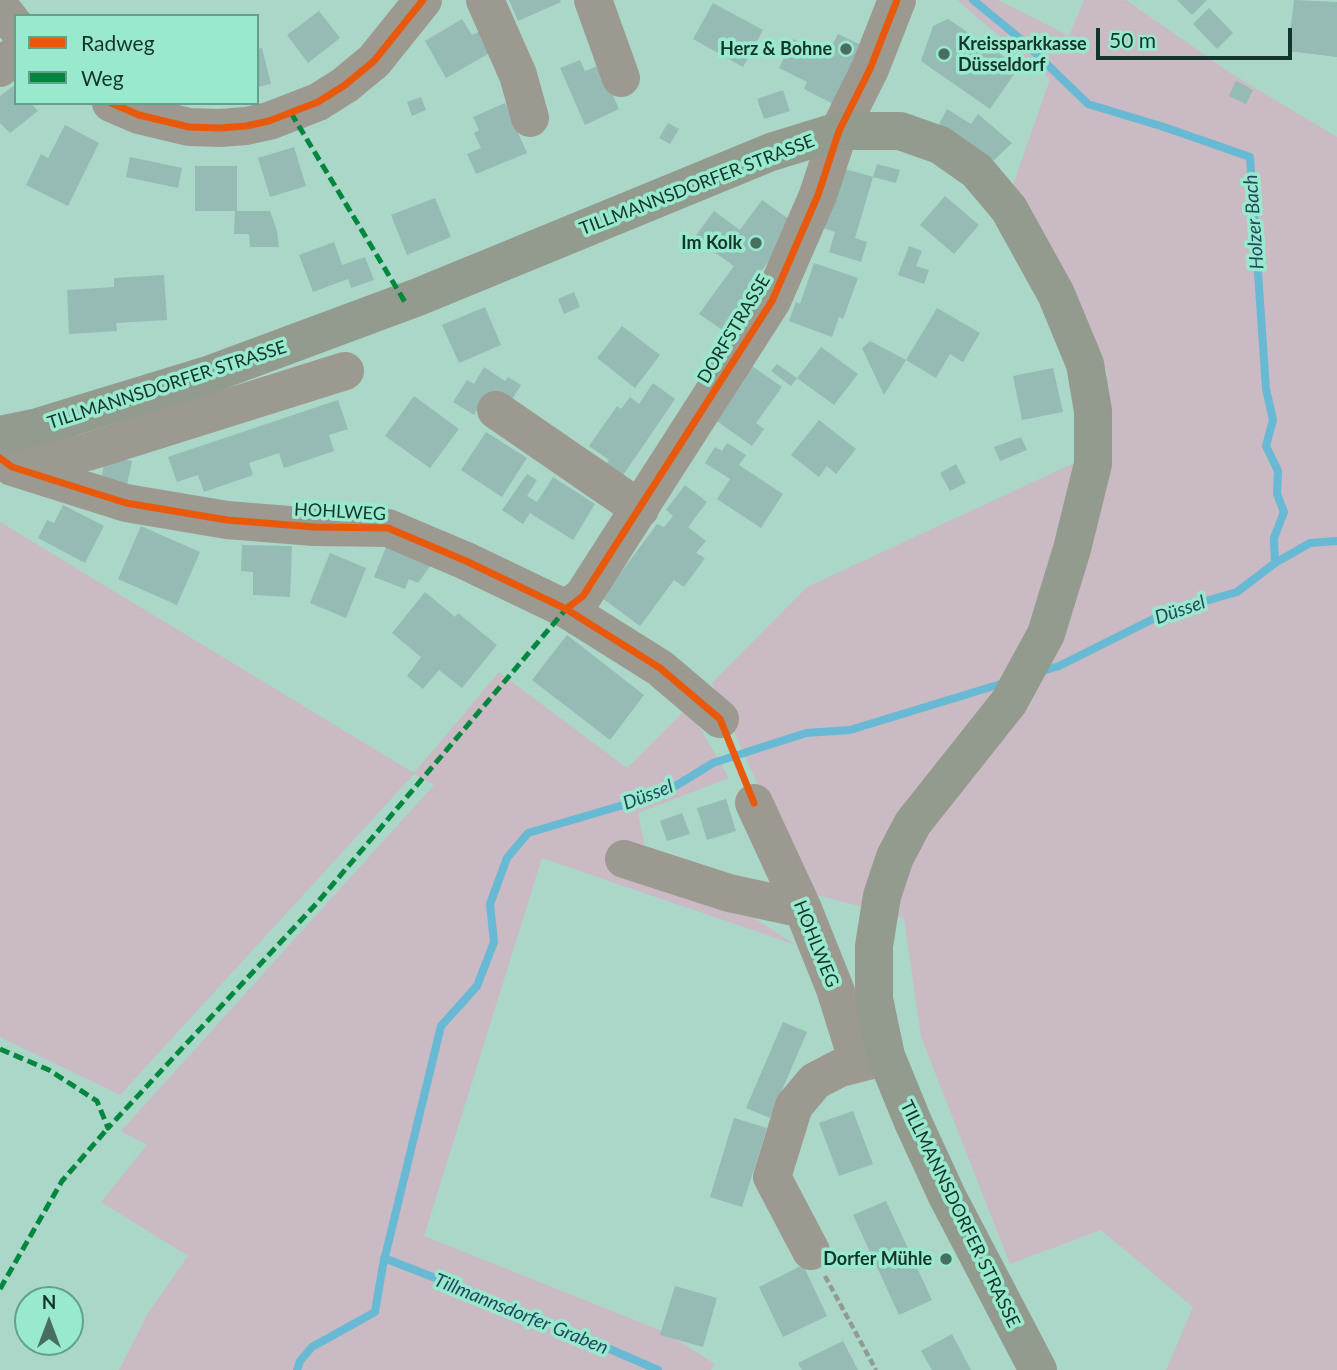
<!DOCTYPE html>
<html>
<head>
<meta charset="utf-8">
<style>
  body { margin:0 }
  #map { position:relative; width:1337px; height:1370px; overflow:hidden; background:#abd7c9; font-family:Lato,sans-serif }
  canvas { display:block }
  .legend { position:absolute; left:14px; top:14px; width:245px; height:91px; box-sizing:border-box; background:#99e9cf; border:2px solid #63a18d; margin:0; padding:9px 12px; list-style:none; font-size:21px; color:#13352b }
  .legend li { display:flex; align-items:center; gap:14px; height:35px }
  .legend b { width:35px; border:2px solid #63a18d }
  .north { position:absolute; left:14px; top:1286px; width:70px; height:70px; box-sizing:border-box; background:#99e9cf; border:2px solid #63a18d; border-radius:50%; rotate:0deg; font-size:19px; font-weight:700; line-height:28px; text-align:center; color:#13352b }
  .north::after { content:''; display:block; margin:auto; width:24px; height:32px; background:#486e62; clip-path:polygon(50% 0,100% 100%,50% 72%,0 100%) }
  .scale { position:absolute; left:1096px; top:28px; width:196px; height:32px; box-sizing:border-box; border:4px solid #13352b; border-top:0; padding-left:9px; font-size:21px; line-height:24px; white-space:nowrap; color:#13352b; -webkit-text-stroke:5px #99e9cf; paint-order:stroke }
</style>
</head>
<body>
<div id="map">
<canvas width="1337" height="1370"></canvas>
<ul class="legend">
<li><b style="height:9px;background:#e8590c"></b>Radweg</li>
<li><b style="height:9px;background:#00873e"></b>Weg</li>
</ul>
<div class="north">N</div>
<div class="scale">50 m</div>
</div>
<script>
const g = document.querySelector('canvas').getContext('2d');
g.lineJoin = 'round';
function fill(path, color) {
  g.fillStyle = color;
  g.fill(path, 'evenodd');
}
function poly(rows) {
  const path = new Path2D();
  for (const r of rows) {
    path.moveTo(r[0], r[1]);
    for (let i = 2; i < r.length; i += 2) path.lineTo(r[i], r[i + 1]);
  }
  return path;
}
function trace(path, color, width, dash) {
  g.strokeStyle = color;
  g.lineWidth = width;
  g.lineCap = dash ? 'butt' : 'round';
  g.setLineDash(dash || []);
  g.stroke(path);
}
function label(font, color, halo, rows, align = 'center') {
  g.font = font + ' Lato,sans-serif';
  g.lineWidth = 7;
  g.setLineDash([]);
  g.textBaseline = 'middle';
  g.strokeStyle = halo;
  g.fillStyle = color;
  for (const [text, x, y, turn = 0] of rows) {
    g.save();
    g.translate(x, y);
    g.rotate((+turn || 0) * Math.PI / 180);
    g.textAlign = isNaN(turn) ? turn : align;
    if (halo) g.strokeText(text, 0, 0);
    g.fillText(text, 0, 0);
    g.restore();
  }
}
const green = poly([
  [957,0,998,0,1069,36,1084,0,1126,0,1235,76,1337,137,1337,1370,1166,1370,1193,1307,1101,1230,1010,1264,921,1037,904,918,806,892,712,683,807,587,1072,464,1111,464,1107,372,1073,299,1013,185,1050,79],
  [0,522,414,773,499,672,627,768,688,707,729,778,638,813,645,848,796,945,542,858,424,1236,667,1333,715,1364,711,1370,119,1370,148,1313,188,1256,101,1202,147,1145,121,1131,434,785,414,774,120,1095,0,1037]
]);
const stream = poly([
  [973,0,1023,41,1088,104,1164,127,1250,157,1266,389,1273,420,1266,446,1278,471,1277,494,1284,512,1274,538,1275,563],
  [1039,672,1059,666,1167,612,1237,592,1275,563,1310,543,1337,541],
  [384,1258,538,1318,658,1370],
  [297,1370,300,1361,312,1347,375,1312,383,1265,441,1026,477,986,494,942,490,904,507,858,528,833,664,793,713,763,806,733,850,730,1004,683]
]);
const building = poly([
  [509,0,560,0,561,2,518,21],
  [1177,0,1207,0,1192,15],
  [1294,0,1337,2,1337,57,1288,51],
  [713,3,763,30,743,67,693,39],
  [1209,8,1233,33,1217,49,1193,24],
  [319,11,340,38,308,63,287,35],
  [462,19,472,35,485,29,495,50,446,78,425,41],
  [948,19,1019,67,990,109,921,61,933,26],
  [838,34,863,46,833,104,804,89,807,82,779,68,793,39,821,53,823,49,829,52],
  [262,48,271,84,257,87,257,49],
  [580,60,585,71,605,63,610,89,619,109,585,125,560,68],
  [1236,81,1253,90,1246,104,1229,96],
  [16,84,16,103,31,103,38,111,10,133,0,123,0,96],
  [783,90,790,111,764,119,757,99],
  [421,97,426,110,412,116,407,102],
  [505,103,527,153,476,174,467,154,481,148,474,133,479,130,473,117],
  [947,109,971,124,978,114,1012,143,991,163,962,138,939,124],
  [668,123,679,129,670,144,659,138],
  [65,125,99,143,68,206,26,185,41,154,48,158],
  [294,147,306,186,270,197,258,158],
  [130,157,182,168,178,188,126,177],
  [877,164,900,170,896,183,873,177],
  [195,166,237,166,237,211,270,211,277,231,279,247,250,247,249,234,234,234,235,211,195,211],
  [835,166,873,177,855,238,867,242,861,262,829,252,835,232,817,226],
  [945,196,979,225,954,254,920,225],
  [435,198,451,237,407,255,391,215],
  [762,200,796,224,754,281,768,291,734,338,699,314,734,266,694,238,714,211,740,230],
  [334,242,342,265,365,257,374,280,351,288,348,279,313,292,299,255],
  [909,246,922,251,916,266,929,270,924,284,898,275],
  [814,263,858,278,843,319,839,317,832,337,789,321,796,302,800,304],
  [164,275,167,320,116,323,117,331,69,334,67,290,114,287,114,278],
  [574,292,580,307,564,314,558,299],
  [485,307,501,345,459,363,442,325],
  [937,308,980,333,963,362,950,354,936,378,906,360],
  [622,326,660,355,635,388,597,358],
  [870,341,906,360,884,395,862,348],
  [821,347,858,374,834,405,797,378],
  [777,364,797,378,791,386,771,371],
  [752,366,782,387,756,423,764,429,752,446,714,419],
  [484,367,505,381,508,377,521,385,508,406,480,405,474,415,453,402,467,380,474,384],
  [1053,368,1063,412,1022,420,1013,376],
  [653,383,675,399,619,481,603,470,609,460,589,446,617,406,621,409,630,397,639,404],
  [414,396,459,429,430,468,385,436],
  [338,400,348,429,329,435,334,451,284,468,279,453,249,463,253,475,204,492,198,475,177,482,168,457],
  [819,420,856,449,836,474,827,466,819,477,791,455],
  [486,432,527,458,502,497,461,470],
  [1021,437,1027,450,1000,461,994,447],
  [727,443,746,455,739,465,783,494,761,528,717,499,730,479,705,463,715,447,722,451],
  [106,455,132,461,126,490,100,484],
  [956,464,966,483,950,491,940,473],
  [527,474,537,480,527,496,537,502,553,477,595,504,573,540,530,513,523,524,502,510],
  [685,485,707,502,688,527,706,541,696,553,705,558,684,587,674,580,640,626,602,598,657,524,664,527,673,516,666,510],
  [63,505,104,526,85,563,38,538,47,520,54,523],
  [141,526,200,552,177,605,118,579],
  [242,545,292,546,290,597,253,595,253,572,241,571],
  [386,547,431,565,418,583,409,579,405,589,374,577],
  [330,553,366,568,346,618,310,603],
  [425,592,455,617,458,613,497,645,462,688,439,670,423,689,407,676,421,657,392,633],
  [567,635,644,695,610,740,532,680],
  [726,799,736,831,707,840,697,808],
  [682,813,690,834,667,841,660,821],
  [783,1022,807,1032,770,1118,746,1108],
  [853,1111,873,1164,839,1176,819,1123],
  [734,1118,767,1128,742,1207,710,1197],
  [886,1201,932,1300,899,1315,853,1215],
  [803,1265,827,1316,783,1337,759,1287],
  [675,1286,717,1298,703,1347,660,1335],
  [952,1334,971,1370,932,1370,921,1351],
  [843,1341,858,1370,802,1370,798,1363]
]);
const path = poly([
  [825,1276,876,1370]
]);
const minor = poly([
  [485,0,518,75,530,118],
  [593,0,621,78],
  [0,7,16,27],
  [0,68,16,54],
  [111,103,139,115,189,127,220,128,246,126,269,121,318,102,345,85,374,61,423,0],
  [496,410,640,509],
  [0,458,12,467,126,503,227,520,314,527,388,528,466,561,566,609,660,668,720,719],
  [14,467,87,452,345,371],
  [566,609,583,596,772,301,818,195,839,131,870,69,897,0],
  [754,803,803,909,835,989,858,1062],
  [624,859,729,893,803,909],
  [811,1251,772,1177,794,1106,815,1081,840,1068,883,1057]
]);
const major = poly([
  [0,435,38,427,208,375,418,297,771,152,839,131,900,131,940,145,977,171,1009,209,1056,294,1085,364,1093,411,1093,464,1072,549,1046,634,1009,702,913,823,895,857,882,896,874,946,874,999,886,1056,913,1122,947,1196,1038,1370]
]);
const quiet = poly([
  [291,113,405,302],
  [0,1049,49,1070,97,1101,108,1128,317,903,566,609],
  [0,1289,62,1181,108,1128]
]);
const cycleway = poly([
  [111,103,139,115,189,127,220,128,246,126,269,121,318,102,345,85,374,61,423,0],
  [0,458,12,467,126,503,227,520,314,527,388,528,466,561,566,609,660,668,720,719,754,803],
  [566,609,583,596,772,301,818,195,839,131,870,69,897,0]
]);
const markers = [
  [846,49,7,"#486e62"],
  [944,54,7,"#486e62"],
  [756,243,7,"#486e62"],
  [946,1259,7,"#486e62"]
];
const poiNames = [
  ["Kreissparkkasse",958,44,"left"],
  ["Düsseldorf",958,65,"left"],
  ["Herz & Bohne",832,49],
  ["Im Kolk",742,243],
  ["Dorfer Mühle",932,1259]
];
const streetNames = [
  ["TILLMANNSDORFER STRASSE",697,185,-21],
  ["DORFSTRASSE",734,329,-59],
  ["TILLMANNSDORFER STRASSE",167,385,-18],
  ["HOHLWEG",340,512,3],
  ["HOHLWEG",816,944,68],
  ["TILLMANNSDORFER STRASSE",960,1214,64]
];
const waterNames = [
  ["Holzer Bach",1254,222,-94],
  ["Düssel",1180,610,-19],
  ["Düssel",648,795,-21],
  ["Tillmannsdorfer Graben",521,1314,22]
];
fill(green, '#c9bac3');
trace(stream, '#68b9d4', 8);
fill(building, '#96bab4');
trace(path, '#929b92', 4.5, [7, 3.5]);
trace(minor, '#9c9991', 38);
trace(major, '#939b8e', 38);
trace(quiet, '#00873e', 5, [10, 5]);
trace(cycleway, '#e8590c', 7);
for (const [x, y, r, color] of markers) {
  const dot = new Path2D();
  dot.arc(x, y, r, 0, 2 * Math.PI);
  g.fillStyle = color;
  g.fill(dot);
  trace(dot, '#99e9cf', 2.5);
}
label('bold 18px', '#13352b', '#99e9cf', poiNames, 'right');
label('18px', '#13352b', '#99e9cf', streetNames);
label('italic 19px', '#21495d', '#99e9cf', waterNames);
</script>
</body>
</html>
